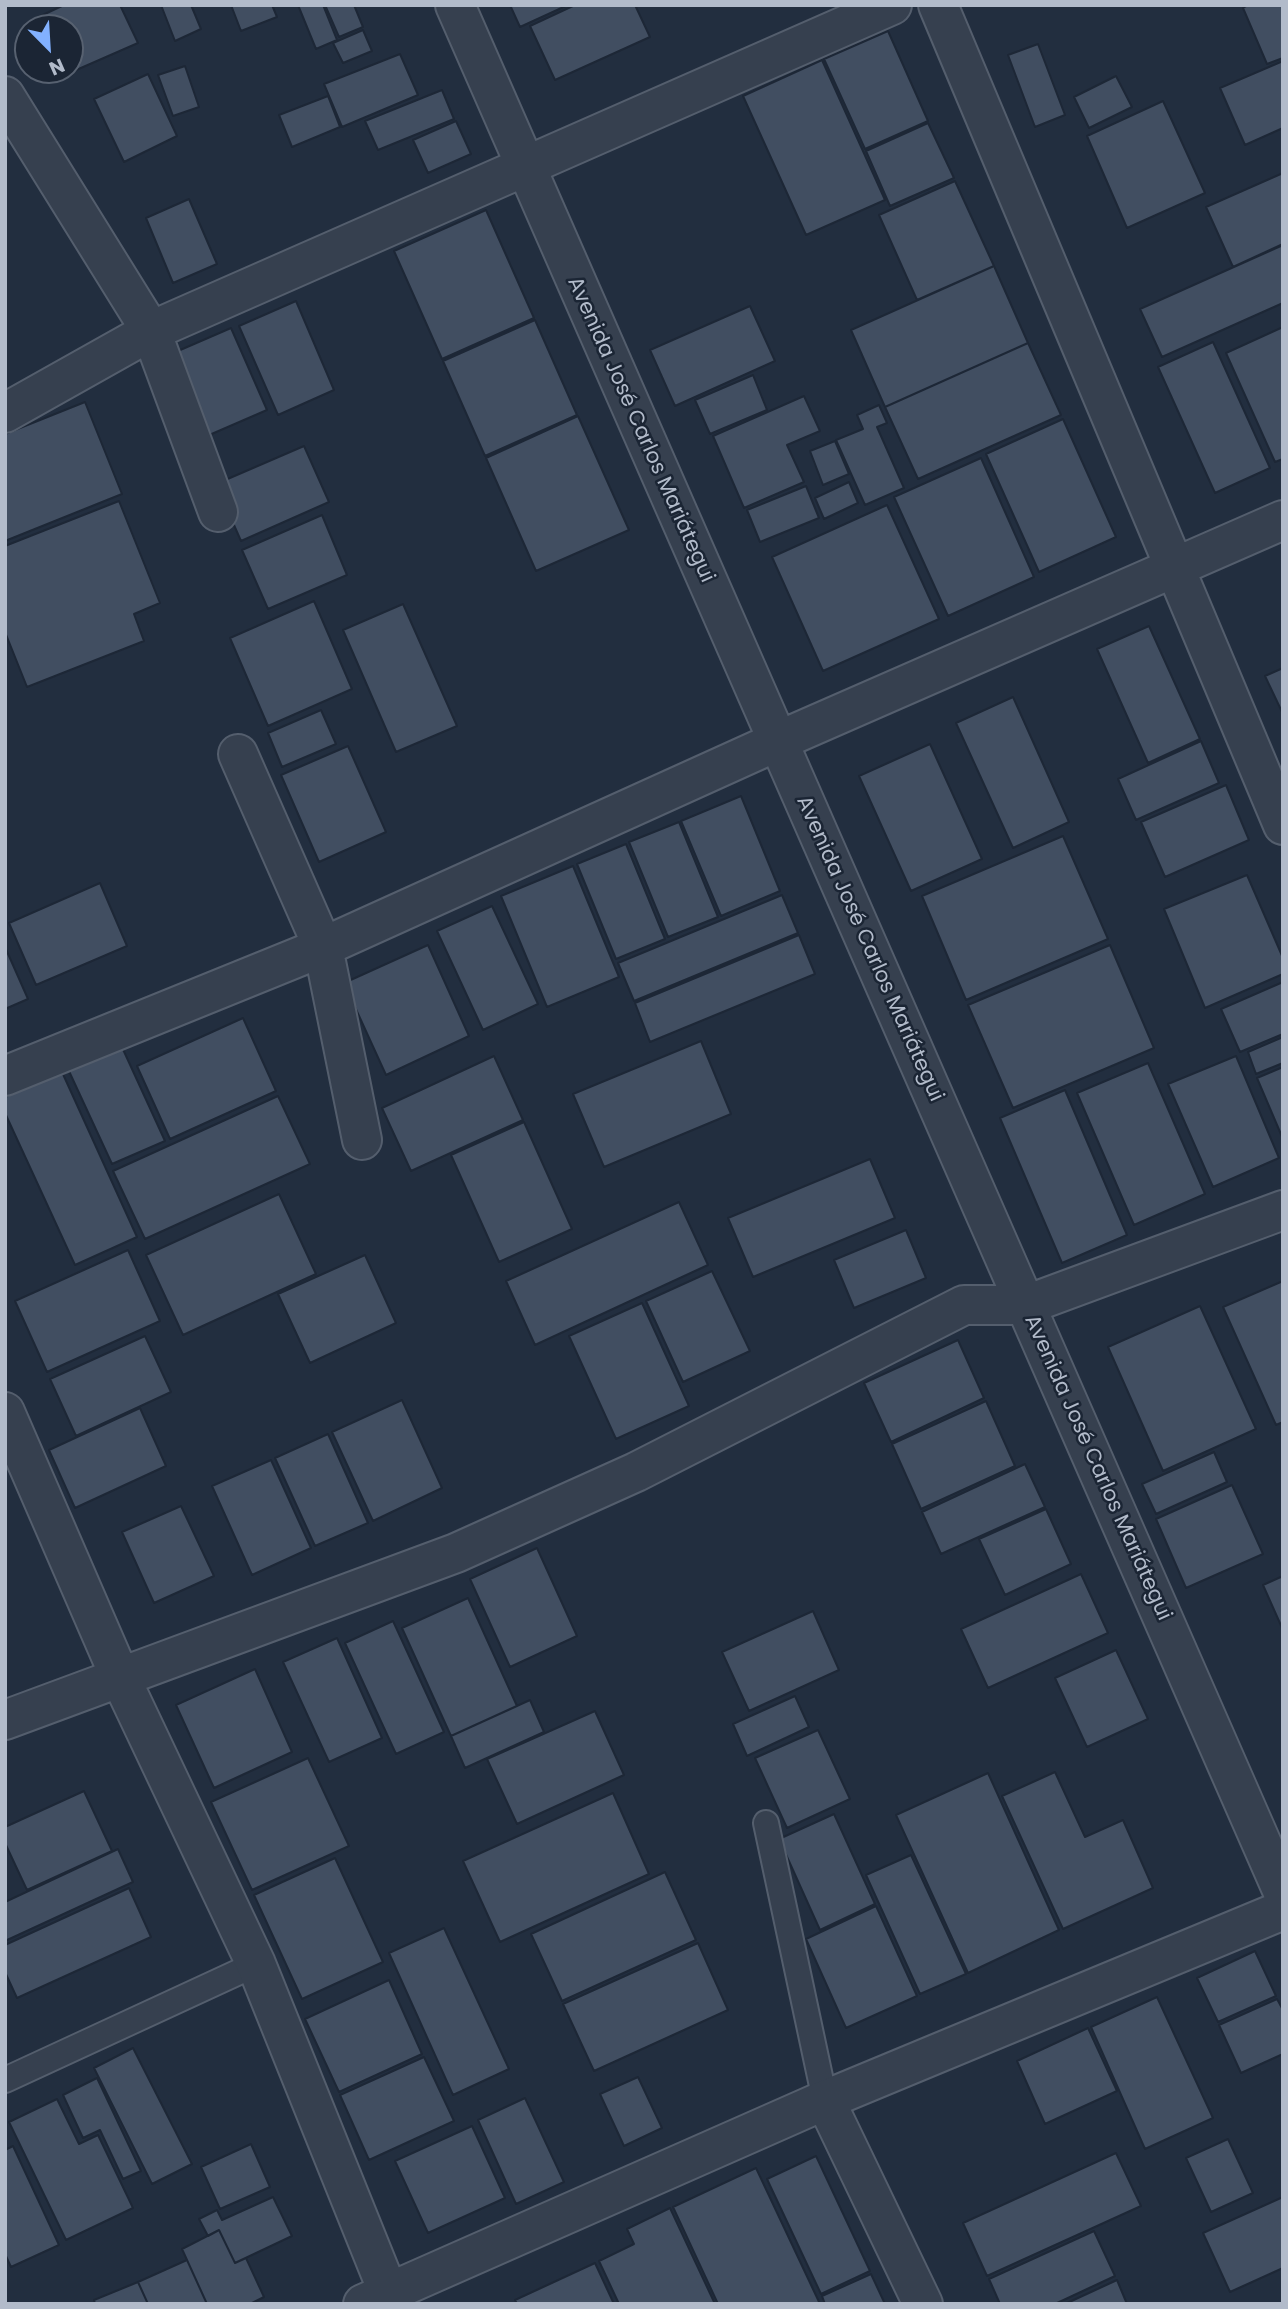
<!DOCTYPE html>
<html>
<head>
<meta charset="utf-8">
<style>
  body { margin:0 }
  #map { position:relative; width:1288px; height:2309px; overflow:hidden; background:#222e3f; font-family:Poppins,sans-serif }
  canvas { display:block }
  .frame { position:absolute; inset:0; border:7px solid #b2bbca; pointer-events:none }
  .north { position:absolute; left:14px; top:14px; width:70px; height:70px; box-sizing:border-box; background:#1b2534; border:2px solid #576170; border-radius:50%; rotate:156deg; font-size:19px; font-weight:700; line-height:28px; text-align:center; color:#b2bbca }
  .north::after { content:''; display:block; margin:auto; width:24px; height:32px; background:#82b1ff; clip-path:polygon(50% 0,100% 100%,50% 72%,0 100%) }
</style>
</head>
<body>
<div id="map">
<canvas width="1288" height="2309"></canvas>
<div class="frame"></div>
<div class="north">N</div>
</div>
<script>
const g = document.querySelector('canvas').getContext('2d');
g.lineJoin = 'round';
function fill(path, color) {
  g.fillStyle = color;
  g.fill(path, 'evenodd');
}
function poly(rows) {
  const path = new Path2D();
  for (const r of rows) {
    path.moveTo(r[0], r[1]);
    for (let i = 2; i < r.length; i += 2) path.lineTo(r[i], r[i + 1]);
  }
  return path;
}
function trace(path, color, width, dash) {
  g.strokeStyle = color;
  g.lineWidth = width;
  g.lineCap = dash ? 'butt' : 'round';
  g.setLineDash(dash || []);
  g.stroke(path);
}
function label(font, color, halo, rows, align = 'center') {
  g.font = font + ' Poppins,sans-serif';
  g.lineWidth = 5;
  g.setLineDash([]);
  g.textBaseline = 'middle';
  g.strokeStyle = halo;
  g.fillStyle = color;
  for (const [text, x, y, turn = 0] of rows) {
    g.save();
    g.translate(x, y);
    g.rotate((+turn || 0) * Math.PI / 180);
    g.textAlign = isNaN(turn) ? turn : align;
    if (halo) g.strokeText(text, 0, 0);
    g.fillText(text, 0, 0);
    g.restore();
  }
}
const building = poly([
  [64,5,120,5,138,43,58,78,54,70,70,70,70,28,35,28,32,20,64,5],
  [161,5,191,5,201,29,175,41,161,5],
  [231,5,272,5,277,17,241,31,231,5],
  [298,5,323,5,337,40,316,49,298,5],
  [325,5,354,5,363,27,339,37,325,5],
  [510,5,568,5,520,27,510,5],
  [575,5,635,5,650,37,555,80,530,26,575,5],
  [1248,5,1283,5,1283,58,1267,64,1243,8,1248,5],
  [363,30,372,51,343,63,333,43,363,30],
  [888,31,928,121,865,149,824,59,888,31],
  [1038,44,1065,115,1035,127,1008,55,1038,44],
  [400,54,418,95,342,127,324,84,400,54],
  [822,60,885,200,806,235,743,96,822,60],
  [1283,61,1283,128,1245,145,1220,88,1283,61],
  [185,66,199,107,173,116,158,75,185,66],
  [148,74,177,136,124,162,94,99,148,74],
  [1116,76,1132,107,1089,128,1074,97,1116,76],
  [442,90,454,119,378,150,365,121,442,90],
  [328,96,340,127,292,147,279,115,328,96],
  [1163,101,1205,193,1127,228,1087,136,1163,101],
  [456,121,471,154,428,173,413,140,456,121],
  [928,123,954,178,890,206,866,151,928,123],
  [1283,173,1283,244,1233,267,1206,207,1283,173],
  [955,181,994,266,917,300,879,215,955,181],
  [189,199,217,264,173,283,146,218,189,199],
  [486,210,534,318,442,359,394,251,486,210],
  [1283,245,1283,303,1162,357,1140,309,1283,245],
  [994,266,1028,343,885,407,851,330,994,266],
  [296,301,334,390,278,415,239,326,296,301],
  [750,306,775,361,675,406,650,350,750,306],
  [535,320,577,415,485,456,443,361,535,320],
  [1283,327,1283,459,1275,462,1226,353,1283,327],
  [231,328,267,410,207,436,171,354,231,328],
  [1213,342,1270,468,1215,493,1158,367,1213,342],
  [1028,343,1061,415,918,479,885,407,1028,343],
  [753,375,767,410,710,434,695,400,753,375],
  [804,396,820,431,787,445,804,482,744,508,713,436,804,396],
  [85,402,122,494,5,541,5,434,85,402],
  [879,405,887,423,877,427,904,488,865,505,836,440,863,429,857,415,879,405],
  [578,416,629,530,536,571,486,458,578,416],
  [1063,419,1116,537,1039,572,986,454,1063,419],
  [835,441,849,474,823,485,810,451,835,441],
  [304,446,329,502,241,541,216,484,304,446],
  [981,458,1034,577,948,616,894,497,981,458],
  [849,482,858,503,824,519,815,498,849,482],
  [806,486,819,518,760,542,747,510,806,486],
  [119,501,160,603,134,614,144,641,27,687,5,632,5,546,119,501],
  [887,505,939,619,823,671,772,557,887,505],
  [322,515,347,575,268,609,242,550,322,515],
  [314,601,352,689,268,726,230,638,314,601],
  [403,604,457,726,396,752,343,630,403,604],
  [1149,626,1200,739,1148,763,1097,649,1149,626],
  [1283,668,1283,714,1265,676,1283,668],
  [1013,697,1069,822,1013,848,956,723,1013,697],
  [321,710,336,744,282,767,268,733,321,710],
  [1201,741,1219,783,1136,820,1118,779,1201,741],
  [930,744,982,859,911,891,859,776,930,744],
  [348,746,386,832,319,862,281,775,348,746],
  [1226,785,1249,840,1165,877,1141,822,1226,785],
  [741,796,780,891,721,916,681,821,741,796],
  [679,822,718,917,668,937,629,842,679,822],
  [1063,836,1108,939,966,1000,922,896,1063,836],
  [626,844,665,939,616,959,577,864,626,844],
  [573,866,619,977,547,1007,501,896,573,866],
  [1247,875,1283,958,1283,974,1205,1008,1164,909,1247,875],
  [100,883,127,946,36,985,9,923,100,883],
  [782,895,798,933,634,1001,618,963,782,895],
  [492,906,538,1004,483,1030,437,931,492,906],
  [799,935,815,974,650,1042,635,1003,799,935],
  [428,945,469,1036,386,1075,344,983,428,945],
  [1110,945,1154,1048,1013,1108,968,1005,1110,945],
  [5,947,28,999,5,1009,5,947],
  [1283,982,1283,1034,1240,1052,1221,1009,1283,982],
  [243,1018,276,1091,170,1139,137,1066,243,1018],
  [1283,1037,1283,1063,1256,1074,1248,1052,1283,1037],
  [701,1041,731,1114,604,1167,573,1094,701,1041],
  [121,1045,165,1141,112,1164,68,1069,121,1045],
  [494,1056,523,1120,411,1171,382,1108,494,1056],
  [1236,1056,1279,1158,1213,1187,1168,1084,1236,1056],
  [1148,1063,1205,1194,1134,1225,1077,1093,1148,1063],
  [1283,1067,1283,1139,1257,1078,1283,1067],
  [62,1072,137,1237,75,1265,5,1113,5,1097,62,1072],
  [1065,1090,1127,1235,1062,1263,1000,1118,1065,1090],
  [278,1096,310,1164,145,1239,113,1171,278,1096],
  [524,1122,572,1229,499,1262,451,1155,524,1122],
  [870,1159,895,1218,753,1277,728,1218,870,1159],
  [279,1194,316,1274,183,1335,146,1255,279,1194],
  [679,1202,708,1265,535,1345,506,1281,679,1202],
  [906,1230,926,1278,854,1308,834,1260,906,1230],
  [128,1250,160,1321,47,1372,15,1301,128,1250],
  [365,1255,396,1323,310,1363,278,1294,365,1255],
  [712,1271,750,1351,683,1382,646,1301,712,1271],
  [1283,1281,1283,1422,1276,1425,1223,1307,1283,1281],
  [642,1303,689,1406,616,1439,569,1336,642,1303],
  [1200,1306,1256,1429,1163,1471,1108,1347,1200,1306],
  [145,1336,171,1392,76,1436,50,1379,145,1336],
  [958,1340,984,1398,891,1442,864,1383,958,1340],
  [402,1400,442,1488,373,1521,332,1432,402,1400],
  [986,1401,1015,1466,921,1509,892,1444,986,1401],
  [140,1408,166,1466,75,1508,49,1450,140,1408],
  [328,1434,368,1523,315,1546,275,1458,328,1434],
  [1214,1452,1227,1482,1156,1514,1142,1484,1214,1452],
  [271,1460,311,1548,252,1575,212,1486,271,1460],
  [1025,1464,1045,1507,941,1554,922,1512,1025,1464],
  [1232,1485,1263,1554,1186,1588,1156,1519,1232,1485],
  [181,1506,214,1576,154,1603,122,1532,181,1506],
  [1046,1509,1071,1564,1005,1595,979,1539,1046,1509],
  [537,1548,577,1636,510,1667,470,1579,537,1548],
  [1081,1574,1108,1633,988,1688,961,1629,1081,1574],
  [1283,1576,1283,1630,1263,1585,1283,1576],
  [468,1598,517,1706,451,1736,402,1628,468,1598],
  [813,1611,839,1670,749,1711,722,1652,813,1611],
  [393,1621,444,1732,396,1754,345,1643,393,1621],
  [337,1638,382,1738,329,1762,283,1662,337,1638],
  [1116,1650,1148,1719,1087,1747,1055,1678,1116,1650],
  [255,1669,292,1752,214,1788,176,1705,255,1669],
  [795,1696,809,1727,747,1756,733,1724,795,1696],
  [530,1700,544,1732,465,1768,451,1736,530,1700],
  [595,1711,624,1775,517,1824,487,1759,595,1711],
  [818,1730,850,1799,787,1828,755,1758,818,1730],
  [308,1758,349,1846,252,1890,211,1802,308,1758],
  [1055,1772,1085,1837,1123,1820,1153,1888,1063,1929,1002,1796,1055,1772],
  [988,1773,1059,1930,968,1973,896,1815,988,1773],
  [84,1791,112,1851,27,1890,5,1843,5,1827,84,1791],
  [613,1793,649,1874,500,1942,463,1861,613,1793],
  [834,1814,875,1904,820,1930,779,1839,834,1814],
  [118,1849,133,1882,5,1941,5,1902,118,1849],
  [911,1855,966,1974,920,1994,866,1875,911,1855],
  [335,1858,383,1962,302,1999,254,1895,335,1858],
  [665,1872,696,1940,562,2001,531,1934,665,1872],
  [129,1888,151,1937,17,1998,5,1972,5,1945,129,1888],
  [876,1906,917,1996,846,2028,806,1939,876,1906],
  [444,1928,509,2069,453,2095,389,1953,444,1928],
  [698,1943,728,2010,594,2071,563,2004,698,1943],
  [1255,1951,1276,1996,1218,2022,1197,1978,1255,1951],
  [389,1980,422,2054,339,2092,305,2019,389,1980],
  [1157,1997,1213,2118,1145,2149,1091,2027,1157,1997],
  [1277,1999,1283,2010,1283,2054,1241,2073,1219,2025,1277,1999],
  [1088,2028,1117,2091,1045,2124,1017,2061,1088,2028],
  [133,2048,192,2164,152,2184,94,2068,133,2048],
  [424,2057,454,2121,369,2160,340,2095,424,2057],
  [638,2077,662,2128,624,2146,600,2094,638,2077],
  [97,2078,141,2171,123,2179,100,2130,83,2138,63,2095,97,2078],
  [525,2098,564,2182,516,2204,478,2120,525,2098],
  [57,2099,79,2144,98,2135,133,2208,66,2240,9,2122,57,2099],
  [472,2126,505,2198,428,2233,395,2161,472,2126],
  [1228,2139,1253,2193,1211,2212,1186,2158,1228,2139],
  [251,2144,270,2187,220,2209,201,2167,251,2144],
  [13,2146,59,2245,11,2267,5,2254,5,2150,13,2146],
  [1116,2153,1141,2206,987,2276,963,2223,1116,2153],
  [816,2156,870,2271,821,2294,767,2179,816,2156],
  [756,2168,820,2304,718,2304,673,2207,756,2168],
  [273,2197,292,2236,235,2263,219,2230,208,2236,199,2219,217,2210,222,2220,273,2197],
  [1283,2197,1283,2268,1230,2292,1203,2233,1283,2197],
  [670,2208,715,2304,619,2304,599,2261,634,2244,627,2229,670,2208],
  [219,2230,235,2263,246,2258,264,2297,250,2304,207,2304,182,2249,219,2230],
  [1094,2231,1115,2276,1055,2304,1000,2304,989,2279,1094,2231],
  [187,2260,207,2304,148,2304,138,2282,187,2260],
  [595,2263,614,2304,517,2304,515,2300,595,2263],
  [871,2274,885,2304,825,2304,822,2296,871,2274],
  [1117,2280,1127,2304,1065,2304,1117,2280],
  [138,2282,148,2304,95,2304,94,2300,138,2282]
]);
const service = poly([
  [766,1823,825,2100],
  [5,2080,256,1964]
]);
const minor = poly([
  [455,5,1283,1892],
  [938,5,1283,825],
  [5,96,151,331,218,512],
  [5,413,151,331,892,5],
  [238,754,323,947,362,1140],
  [5,1076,323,947,778,741,1283,520],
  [5,1412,120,1677,256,1964,393,2304],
  [5,1720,456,1553,636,1472,964,1305,1026,1305,1283,1210],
  [825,2100,923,2304],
  [363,2304,825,2100,1283,1910]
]);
const streetNames = [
  ["Avenida José Carlos Mariátegui",640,430,66],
  ["Avenida José Carlos Mariátegui",869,949,66],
  ["Avenida José Carlos Mariátegui",1097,1468,66]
];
fill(building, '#414e61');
trace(building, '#1d2736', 2);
trace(service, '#545e6d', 28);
trace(minor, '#545e6d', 42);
trace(service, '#36404f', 24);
trace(minor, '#36404f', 38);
label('21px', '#b2bbca', '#1b2534', streetNames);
</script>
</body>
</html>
